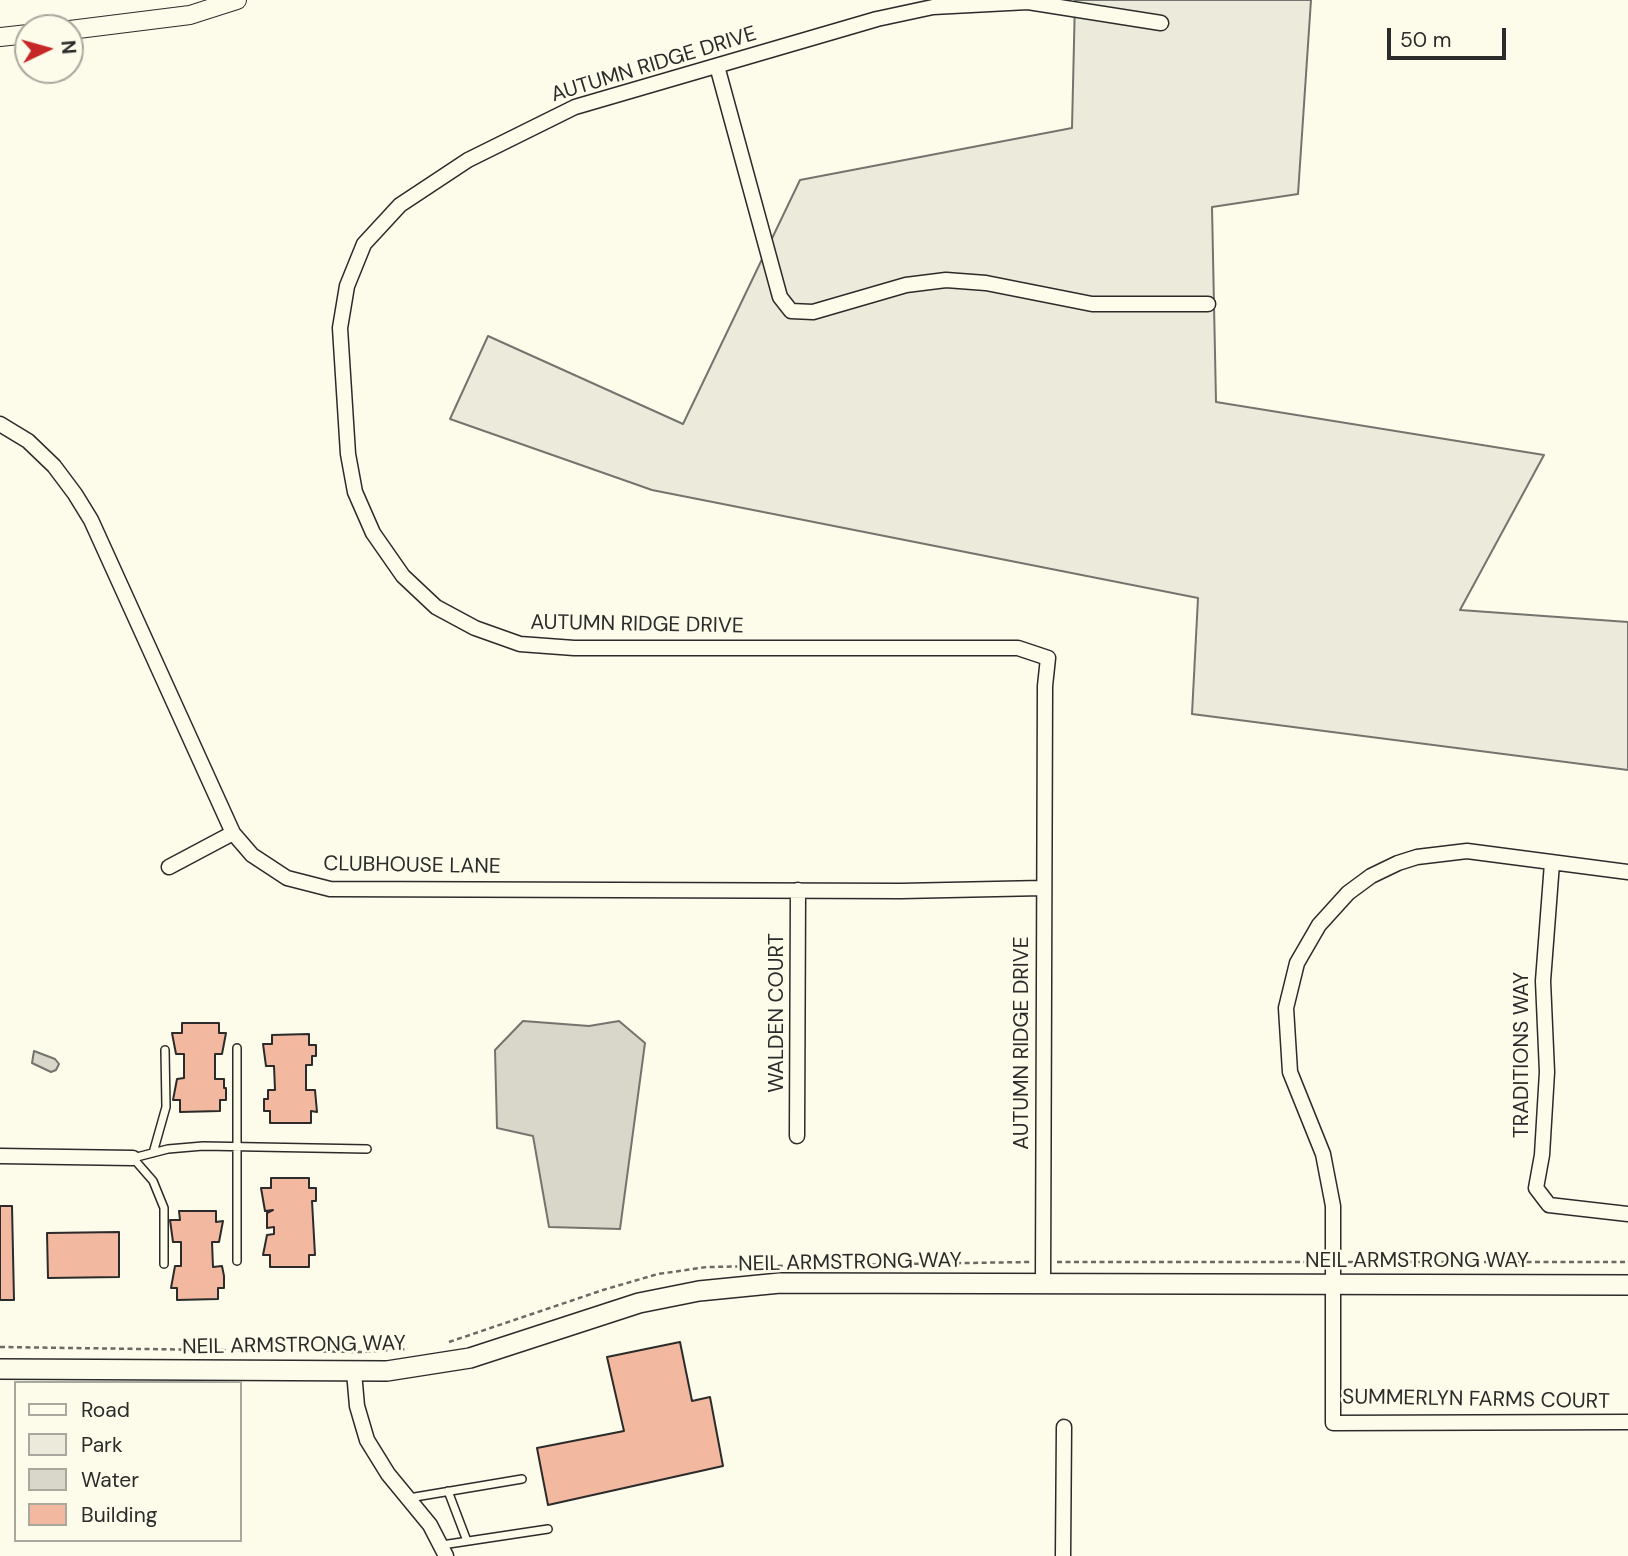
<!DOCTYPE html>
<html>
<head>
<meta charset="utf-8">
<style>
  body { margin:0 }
  #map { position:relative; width:1628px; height:1556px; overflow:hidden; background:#fdfbea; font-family:"DM Sans",sans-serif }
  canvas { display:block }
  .legend { position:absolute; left:14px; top:1381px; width:228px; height:161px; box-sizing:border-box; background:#fdfbea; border:2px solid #a9a89e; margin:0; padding:9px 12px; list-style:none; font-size:21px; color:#2b2b2b }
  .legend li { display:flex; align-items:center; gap:14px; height:35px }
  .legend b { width:35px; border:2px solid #a9a89e }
  .north { position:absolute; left:14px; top:14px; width:70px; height:70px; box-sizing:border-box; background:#fdfbea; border:2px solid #a9a89e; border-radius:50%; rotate:85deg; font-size:19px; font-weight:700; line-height:28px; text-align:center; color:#2b2b2b }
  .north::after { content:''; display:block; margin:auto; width:24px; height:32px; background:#c62828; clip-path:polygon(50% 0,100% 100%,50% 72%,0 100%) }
  .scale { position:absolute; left:1387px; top:28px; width:119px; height:32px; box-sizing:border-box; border:4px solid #2b2b2b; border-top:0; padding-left:9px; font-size:21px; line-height:24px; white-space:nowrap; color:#2b2b2b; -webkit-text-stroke:5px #fdfbea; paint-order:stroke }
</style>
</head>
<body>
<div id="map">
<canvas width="1628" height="1556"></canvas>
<ul class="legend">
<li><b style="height:9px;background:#fdfbea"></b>Road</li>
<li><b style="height:19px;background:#ecebdb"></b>Park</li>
<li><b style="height:19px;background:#d8d7c9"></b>Water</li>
<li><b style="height:19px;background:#f2b8a0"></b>Building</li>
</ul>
<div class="north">N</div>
<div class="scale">50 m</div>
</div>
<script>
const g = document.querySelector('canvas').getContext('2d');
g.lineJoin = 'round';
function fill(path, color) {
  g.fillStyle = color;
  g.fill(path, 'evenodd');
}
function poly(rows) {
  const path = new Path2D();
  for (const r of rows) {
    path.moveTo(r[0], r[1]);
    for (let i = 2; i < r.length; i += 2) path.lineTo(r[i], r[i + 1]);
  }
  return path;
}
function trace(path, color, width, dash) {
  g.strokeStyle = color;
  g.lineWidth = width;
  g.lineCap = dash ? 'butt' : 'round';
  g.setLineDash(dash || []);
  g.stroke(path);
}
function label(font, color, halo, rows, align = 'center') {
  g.font = font + ' "DM Sans",sans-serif';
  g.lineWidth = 5;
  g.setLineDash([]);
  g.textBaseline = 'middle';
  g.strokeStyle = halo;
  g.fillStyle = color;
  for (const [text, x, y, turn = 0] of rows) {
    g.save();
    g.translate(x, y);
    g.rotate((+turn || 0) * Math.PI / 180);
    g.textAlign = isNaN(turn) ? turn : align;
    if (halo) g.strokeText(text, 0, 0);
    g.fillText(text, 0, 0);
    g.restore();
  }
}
const green = poly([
  [1075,0,1311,0,1298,194,1212,207,1216,402,1544,455,1460,610,1628,622,1628,770,1192,714,1198,598,652,490,450,419,488,336,683,424,800,180,1072,128,1075,0]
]);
const water = poly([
  [523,1021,589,1026,619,1021,645,1043,620,1229,549,1227,533,1136,497,1128,495,1050,523,1021],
  [34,1051,55,1059,59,1064,56,1070,51,1072,32,1063,34,1051]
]);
const building = poly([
  [182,1023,219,1023,219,1033,226,1033,222,1054,215,1054,215,1079,224,1079,224,1088,226,1088,226,1100,220,1100,220,1111,180,1112,180,1100,173,1100,177,1079,184,1078,184,1054,176,1054,172,1033,182,1033,182,1023],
  [309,1034,309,1045,316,1045,316,1056,312,1056,312,1065,306,1065,306,1090,315,1090,317,1112,311,1111,311,1123,270,1123,270,1111,264,1111,264,1099,268,1099,268,1090,275,1090,274,1066,266,1066,263,1044,272,1044,272,1035,309,1034],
  [271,1178,309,1178,309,1188,316,1188,316,1201,312,1201,315,1255,309,1255,309,1267,270,1267,270,1255,263,1255,267,1235,274,1234,274,1227,267,1228,267,1213,273,1210,265,1211,261,1188,271,1188,271,1178],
  [0,1206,12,1206,14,1300,0,1300,0,1206],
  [179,1211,216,1211,216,1222,223,1221,219,1242,212,1242,213,1267,222,1266,224,1276,224,1288,218,1288,218,1299,177,1300,177,1288,171,1288,175,1266,181,1266,181,1242,173,1242,170,1220,180,1220,179,1211],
  [119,1232,119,1277,48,1278,47,1233,119,1232],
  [680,1342,692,1401,710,1397,723,1466,548,1505,537,1448,624,1431,607,1357,680,1342]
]);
const path = poly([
  [1057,1262,1320,1262],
  [1348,1262,1628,1262],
  [449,1342,603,1290,658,1274,707,1267,1030,1262],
  [0,1347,361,1352,408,1349]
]);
const service = poly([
  [153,1153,166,1107,165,1050],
  [237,1261,237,1048],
  [164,1264,164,1208,153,1181,133,1158,168,1149,203,1146,367,1149],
  [448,1491,467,1541],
  [409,1498,522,1479],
  [442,1545,548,1529]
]);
const minor = poly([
  [717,66,780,297,791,311,813,312,906,285,946,280,986,283,1092,304,1208,304],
  [0,424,28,441,54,466,75,494,91,520,233,833,252,855,287,878,330,889,901,891,1043,888],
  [1552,863,1543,981,1547,1072,1542,1155,1536,1188,1549,1205,1628,1214],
  [169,867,233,833],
  [1628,872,1467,851,1417,857,1398,863,1371,876,1348,893,1319,925,1297,963,1286,1008,1290,1072,1323,1154,1333,1206,1333,1423,1628,1422],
  [797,1136,798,890],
  [0,1156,133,1158],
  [1043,1283,1045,686,1048,658,1018,648,574,648,520,644,475,628,436,607,403,576,373,533,355,492,348,454,340,328,347,286,364,244,400,205,468,160,575,107,877,19,933,7,1028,2,1161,23],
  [354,1372,357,1406,367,1440,388,1474,430,1525,446,1556],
  [1063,1556,1064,1427]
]);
const tertiary = poly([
  [70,30,190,15,237,0],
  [0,37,28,34]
]);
const secondary = poly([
  [0,1369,387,1371,470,1358,639,1303,699,1291,780,1283,1628,1285]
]);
const streetNames = [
  ["AUTUMN RIDGE DRIVE",654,65,-17],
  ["AUTUMN RIDGE DRIVE",637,625,1],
  ["CLUBHOUSE LANE",412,866,1],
  ["WALDEN COURT",777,1013,-90],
  ["AUTUMN RIDGE DRIVE",1022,1043,-90],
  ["TRADITIONS WAY",1522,1055,-90],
  ["NEIL ARMSTRONG WAY",1417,1261],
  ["NEIL ARMSTRONG WAY",850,1263,-1],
  ["NEIL ARMSTRONG WAY",294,1346,-1],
  ["SUMMERLYN FARMS COURT",1476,1400,1]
];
fill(green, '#ecebdb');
trace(green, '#74746e', 2);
fill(water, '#d8d7c9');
trace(water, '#74746e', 2);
fill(building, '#f2b8a0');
trace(building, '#2b2b2b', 2);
trace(service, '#2b2b2b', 10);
trace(minor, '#2b2b2b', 17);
trace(tertiary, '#2b2b2b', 20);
trace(secondary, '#2b2b2b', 22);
trace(path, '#6a6964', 2.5, [5, 3.5]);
trace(service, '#fdfbea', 7);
trace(minor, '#fdfbea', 14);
trace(tertiary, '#fdfbea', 18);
trace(secondary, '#fdfbea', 19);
label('21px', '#2b2b2b', '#fdfbea', streetNames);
</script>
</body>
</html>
